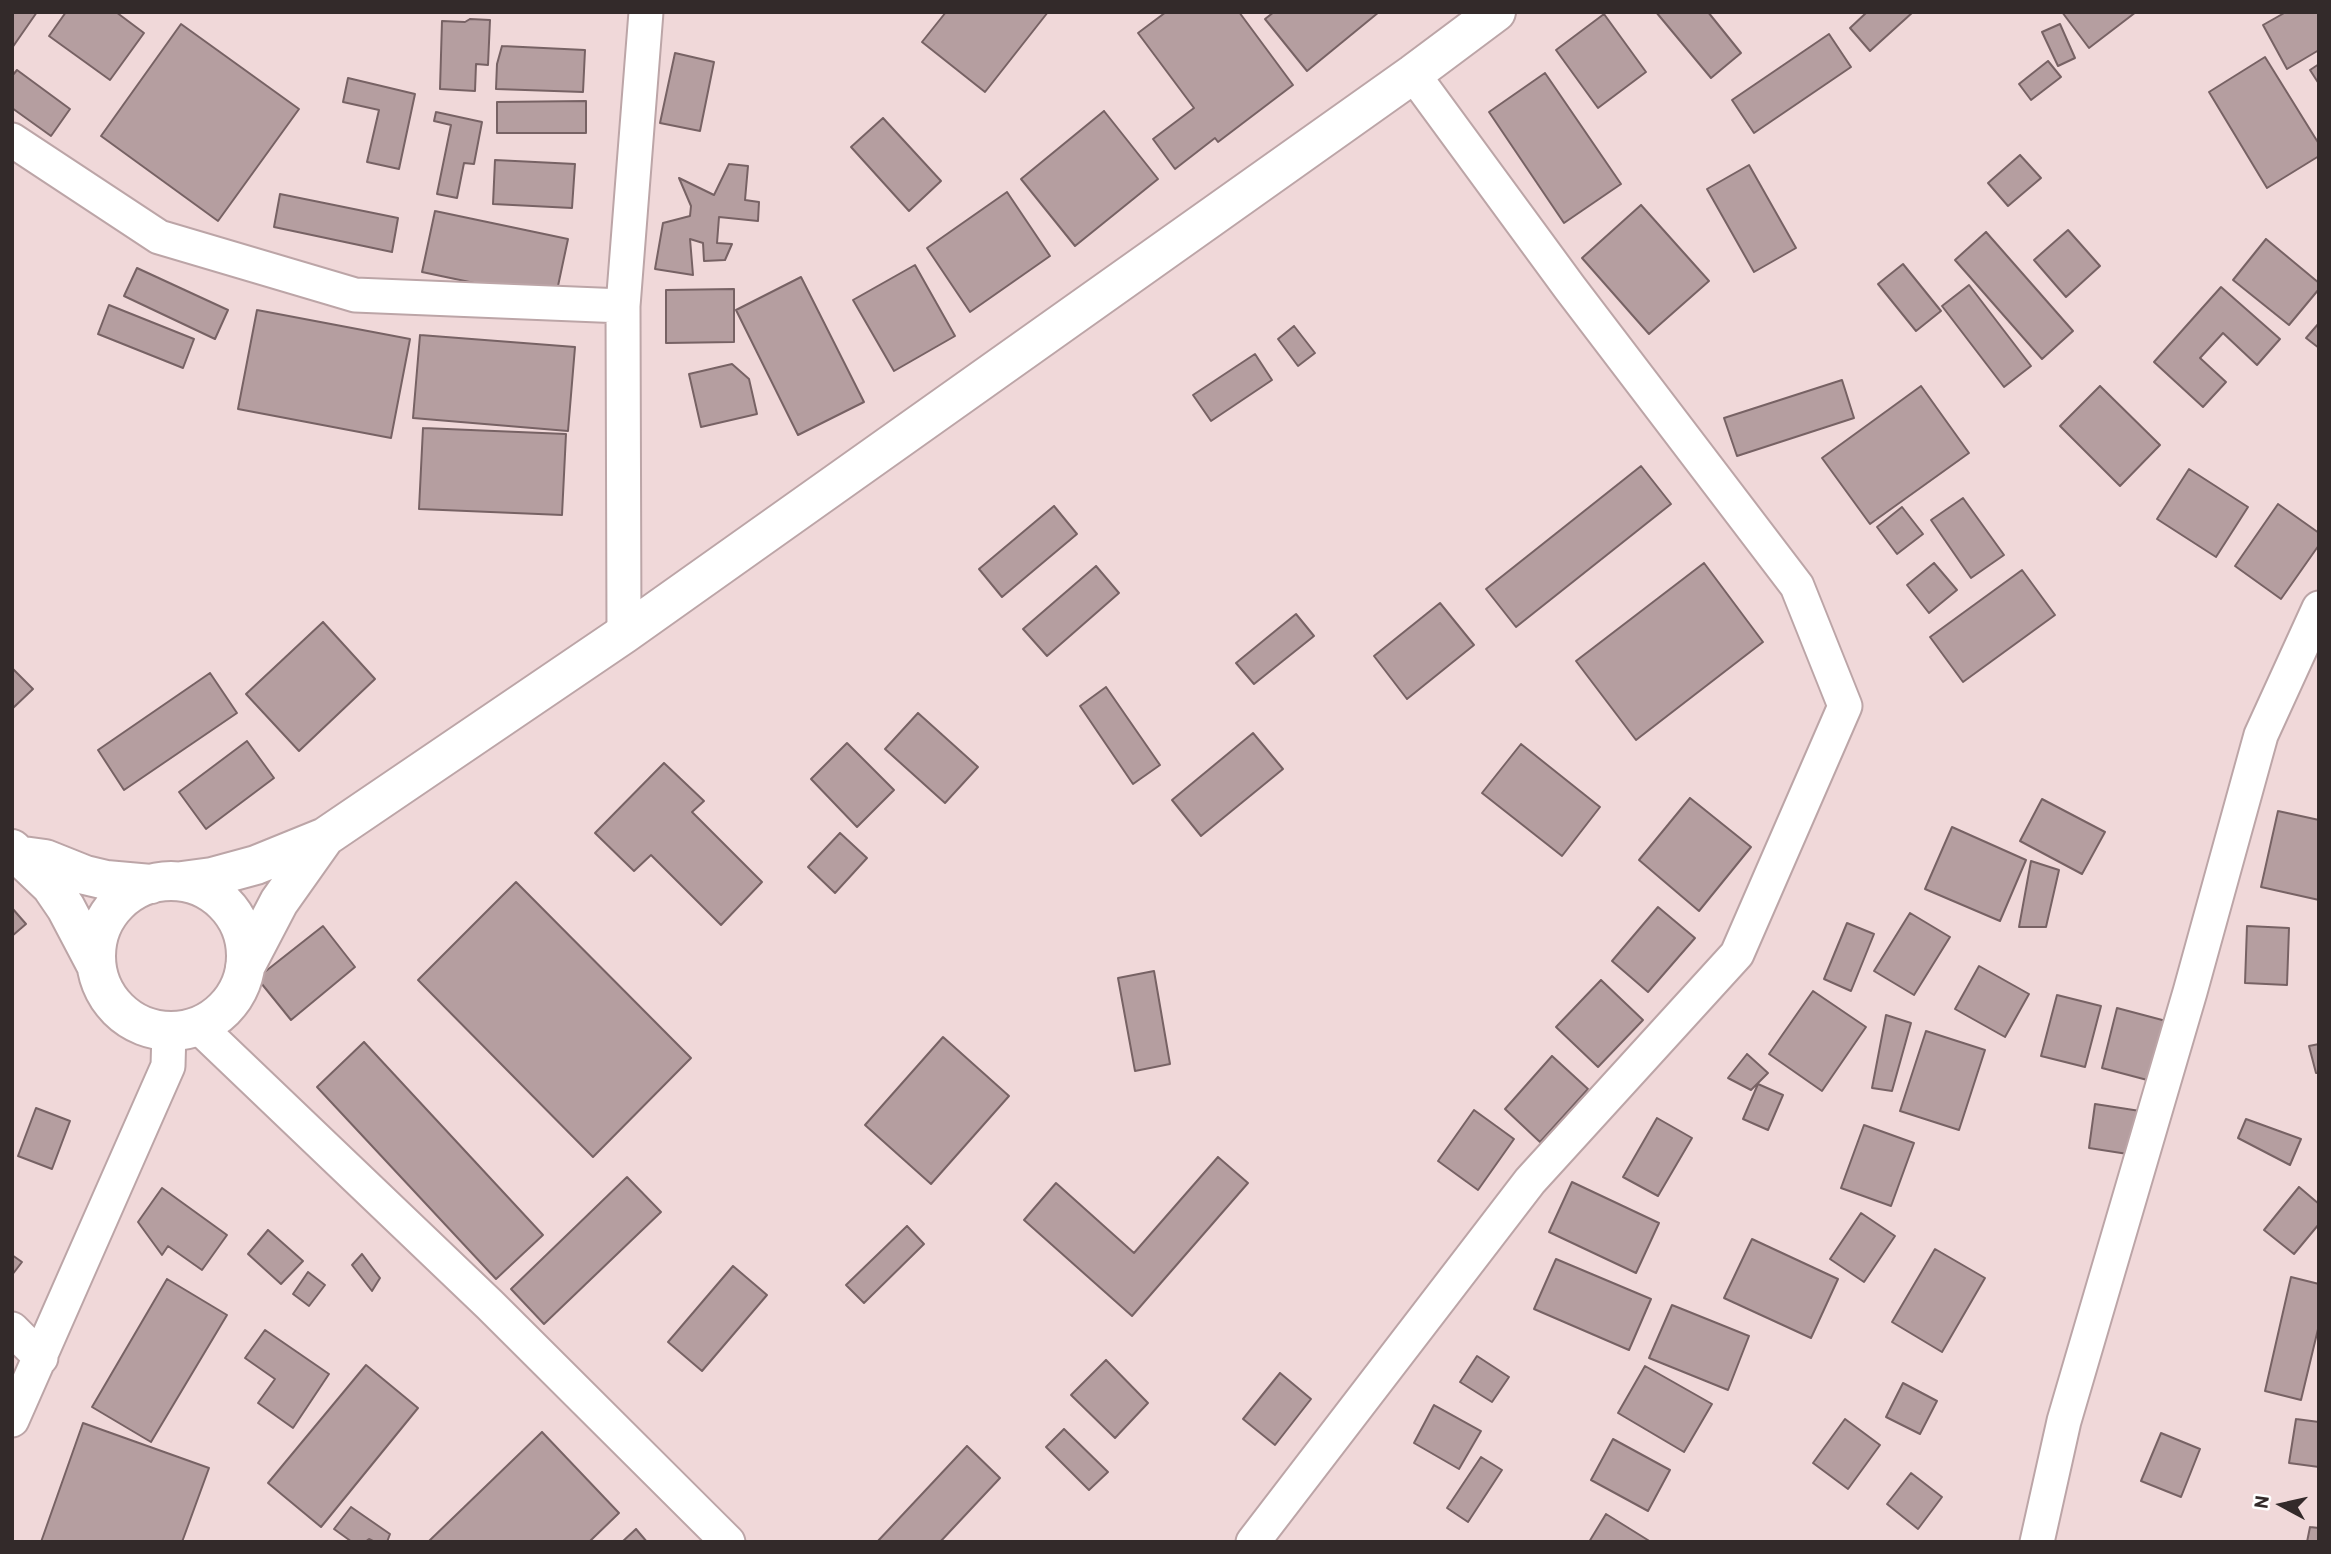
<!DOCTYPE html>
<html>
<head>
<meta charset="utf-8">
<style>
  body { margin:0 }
  #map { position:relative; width:2331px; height:1554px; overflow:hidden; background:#f0d8d9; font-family:Barlow,sans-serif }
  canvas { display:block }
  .frame { position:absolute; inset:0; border:14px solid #332a2a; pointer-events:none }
  .north { position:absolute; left:2247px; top:1470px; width:70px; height:70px; -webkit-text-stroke:5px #fff; paint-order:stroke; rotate:278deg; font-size:19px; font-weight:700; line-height:28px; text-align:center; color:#332a2a }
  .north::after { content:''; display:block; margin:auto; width:24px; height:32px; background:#332a2a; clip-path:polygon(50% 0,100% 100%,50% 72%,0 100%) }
</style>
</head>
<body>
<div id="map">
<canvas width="2331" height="1554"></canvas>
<div class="frame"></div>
<div class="north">N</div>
</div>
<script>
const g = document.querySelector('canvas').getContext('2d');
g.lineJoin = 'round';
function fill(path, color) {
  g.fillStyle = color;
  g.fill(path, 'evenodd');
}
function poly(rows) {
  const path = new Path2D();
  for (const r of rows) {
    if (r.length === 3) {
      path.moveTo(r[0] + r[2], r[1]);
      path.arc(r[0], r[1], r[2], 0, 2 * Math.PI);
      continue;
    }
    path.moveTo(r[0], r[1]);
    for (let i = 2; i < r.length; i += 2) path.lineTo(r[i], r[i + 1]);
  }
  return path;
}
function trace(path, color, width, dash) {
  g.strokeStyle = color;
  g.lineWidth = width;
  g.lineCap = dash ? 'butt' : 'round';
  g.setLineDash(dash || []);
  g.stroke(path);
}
const building = poly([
  [12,12,37,12,12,48,12,12],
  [66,12,116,12,144,33,110,80,49,36,66,12],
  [946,12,1048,12,985,92,922,42,946,12],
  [1166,12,1239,12,1293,85,1218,142,1215,138,1175,169,1153,139,1194,108,1138,33,1166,12],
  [1274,12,1379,12,1307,71,1265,19,1274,12],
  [1656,12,1708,12,1741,53,1711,78,1656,12],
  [1867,12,1913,12,1870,51,1850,28,1867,12],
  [2062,12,2136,12,2089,48,2062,12],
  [2286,12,2319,12,2319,50,2287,69,2263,25,2286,12],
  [1604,14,1646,72,1598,108,1556,50,1604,14],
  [470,19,490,20,488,65,476,64,475,91,440,89,442,21,465,22,470,19],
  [181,24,299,109,218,221,101,136,181,24],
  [2060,24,2075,58,2058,66,2042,32,2060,24],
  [1829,34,1851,67,1754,133,1732,100,1829,34],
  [502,46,585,50,583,92,496,89,497,64,502,46],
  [675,53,714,62,700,131,660,123,675,53],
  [2265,57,2319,144,2319,156,2267,188,2209,92,2265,57],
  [2048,61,2061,77,2031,100,2019,84,2048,61],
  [2319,64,2319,84,2310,70,2319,64],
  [17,70,70,109,51,136,12,108,12,76,17,70],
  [1545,73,1621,184,1564,223,1489,112,1545,73],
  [348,78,415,94,399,169,367,162,379,110,343,102,348,78],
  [586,101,586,133,497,133,497,102,586,101],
  [1104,111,1158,179,1075,246,1021,179,1104,111],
  [436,112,482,122,474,164,464,163,457,198,437,194,451,125,434,121,436,112],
  [883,118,941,181,909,211,851,147,883,118],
  [2020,155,2041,178,2008,206,1988,183,2020,155],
  [495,160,575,164,572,208,493,204,495,160],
  [729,164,748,166,745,200,759,202,758,221,719,217,717,243,732,244,725,260,704,261,703,243,690,239,693,275,655,269,663,223,690,216,691,206,679,178,714,195,729,164],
  [1749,165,1796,248,1754,272,1707,189,1749,165],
  [1007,192,1050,256,970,312,927,248,1007,192],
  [280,194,398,218,392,252,274,227,280,194],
  [1641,205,1709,281,1649,334,1582,258,1641,205],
  [435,211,568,239,555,300,422,272,435,211],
  [2068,230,2100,266,2066,297,2034,260,2068,230],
  [1986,232,2073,331,2042,359,1955,260,1986,232],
  [2266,239,2319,283,2319,289,2289,325,2233,280,2266,239],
  [1903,264,1941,311,1916,331,1878,284,1903,264],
  [915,265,955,336,894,371,853,300,915,265],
  [137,268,228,310,215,339,124,296,137,268],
  [801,277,864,402,798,435,736,310,801,277],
  [1969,285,2031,366,2004,387,1942,306,1969,285],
  [2221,287,2280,339,2257,365,2223,333,2200,358,2226,382,2203,407,2154,362,2221,287],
  [734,289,734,342,666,343,666,290,734,289],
  [109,305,194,339,183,368,98,334,109,305],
  [257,310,410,339,391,438,238,409,257,310],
  [2319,323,2319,348,2306,338,2319,323],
  [1294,326,1315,353,1298,366,1278,339,1294,326],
  [420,335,575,347,568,431,413,418,420,335],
  [1255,354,1272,380,1211,421,1193,395,1255,354],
  [732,364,749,379,757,414,701,427,689,374,732,364],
  [1842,380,1854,418,1737,456,1724,418,1842,380],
  [1921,386,1969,453,1870,524,1822,458,1921,386],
  [2100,386,2160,445,2120,486,2060,426,2100,386],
  [423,428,566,434,562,515,419,509,423,428],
  [1641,466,1671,504,1516,627,1486,589,1641,466],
  [2189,469,2248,507,2216,557,2157,519,2189,469],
  [1963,498,2004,555,1971,578,1931,520,1963,498],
  [2278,504,2319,533,2319,545,2281,599,2235,566,2278,504],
  [1054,506,1077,534,1002,597,979,569,1054,506],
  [1902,507,1923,534,1897,554,1877,527,1902,507],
  [1704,563,1763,642,1636,740,1576,661,1704,563],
  [1934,563,1957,590,1929,613,1907,585,1934,563],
  [1096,566,1119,593,1047,656,1023,629,1096,566],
  [2022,570,2055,615,1963,682,1930,637,2022,570],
  [1440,603,1474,645,1407,699,1374,656,1440,603],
  [1296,614,1314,636,1254,684,1236,663,1296,614],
  [323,622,375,679,299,751,246,694,323,622],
  [12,668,33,689,12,709,12,668],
  [210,673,237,713,124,790,98,750,210,673],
  [1106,687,1160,765,1133,784,1080,706,1106,687],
  [918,713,978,767,945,803,885,749,918,713],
  [1253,733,1283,769,1201,836,1172,800,1253,733],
  [247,741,274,778,206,829,179,792,247,741],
  [847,743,894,790,857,827,811,779,847,743],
  [1521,744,1600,807,1562,856,1482,793,1521,744],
  [664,763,704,801,692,812,762,882,721,925,651,855,634,871,595,833,664,763],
  [1690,798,1751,847,1699,911,1639,860,1690,798],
  [2042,799,2105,832,2082,874,2020,841,2042,799],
  [2278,811,2319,820,2319,900,2261,887,2278,811],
  [1952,827,2026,860,2000,921,1925,889,1952,827],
  [840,833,867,858,835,893,808,867,840,833],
  [2031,861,2059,870,2046,927,2019,927,2031,861],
  [516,882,691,1058,593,1157,418,980,516,882],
  [1658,907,1695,938,1648,992,1612,961,1658,907],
  [12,908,26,924,12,936,12,908],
  [1910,913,1950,937,1914,995,1874,971,1910,913],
  [1847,923,1874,934,1851,991,1824,979,1847,923],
  [323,926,355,967,291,1020,257,978,323,926],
  [2247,926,2289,928,2287,985,2245,983,2247,926],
  [1979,966,2029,994,2005,1037,1955,1009,1979,966],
  [1154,971,1170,1064,1135,1071,1118,978,1154,971],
  [1601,980,1643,1020,1598,1067,1556,1027,1601,980],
  [1813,991,1866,1027,1822,1091,1769,1054,1813,991],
  [2057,995,2101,1006,2085,1067,2041,1056,2057,995],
  [2117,1008,2166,1021,2151,1081,2102,1068,2117,1008],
  [1886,1015,1911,1023,1892,1091,1872,1088,1886,1015],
  [1926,1031,1985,1050,1959,1130,1900,1111,1926,1031],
  [943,1037,1009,1096,931,1184,865,1125,943,1037],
  [364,1042,543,1235,496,1279,317,1087,364,1042],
  [2319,1044,2319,1073,2316,1073,2309,1046,2319,1044],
  [1747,1054,1768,1073,1751,1090,1728,1078,1747,1054],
  [1552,1056,1588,1089,1540,1142,1505,1109,1552,1056],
  [1758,1084,1783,1095,1768,1130,1743,1119,1758,1084],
  [2095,1104,2140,1111,2134,1155,2089,1148,2095,1104],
  [36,1108,70,1121,52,1169,18,1156,36,1108],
  [1474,1110,1514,1139,1478,1190,1438,1161,1474,1110],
  [1657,1118,1692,1138,1658,1196,1623,1177,1657,1118],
  [2246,1119,2301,1139,2290,1165,2238,1138,2246,1119],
  [1864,1125,1914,1143,1891,1206,1841,1188,1864,1125],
  [1218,1157,1248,1183,1132,1316,1024,1220,1056,1183,1134,1253,1218,1157],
  [627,1177,661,1212,544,1324,511,1289,627,1177],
  [1572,1182,1659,1223,1636,1273,1549,1232,1572,1182],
  [2299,1187,2319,1204,2319,1224,2294,1254,2264,1230,2299,1187],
  [162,1188,227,1235,202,1270,168,1246,162,1255,138,1222,162,1188],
  [1861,1213,1895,1236,1864,1282,1830,1259,1861,1213],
  [907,1226,924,1244,864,1303,846,1285,907,1226],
  [268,1230,303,1261,281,1284,248,1254,268,1230],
  [1752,1239,1838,1279,1811,1338,1724,1298,1752,1239],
  [1935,1249,1985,1278,1942,1352,1892,1322,1935,1249],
  [362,1254,380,1278,372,1291,352,1265,362,1254],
  [12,1255,22,1262,12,1275,12,1255],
  [1556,1259,1651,1299,1629,1350,1534,1309,1556,1259],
  [733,1266,767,1295,702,1371,668,1342,733,1266],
  [308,1272,325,1285,309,1306,293,1294,308,1272],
  [2291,1277,2319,1284,2319,1325,2301,1400,2265,1391,2291,1277],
  [167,1279,227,1315,151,1442,92,1407,167,1279],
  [1672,1305,1749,1336,1728,1390,1649,1358,1672,1305],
  [265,1330,329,1374,293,1428,258,1403,275,1379,245,1358,265,1330],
  [1477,1356,1509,1377,1492,1402,1460,1382,1477,1356],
  [1106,1360,1148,1403,1115,1438,1071,1395,1106,1360],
  [366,1365,418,1408,321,1527,268,1483,366,1365],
  [1645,1366,1712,1404,1684,1452,1618,1413,1645,1366],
  [1280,1373,1311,1399,1275,1445,1243,1419,1280,1373],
  [1903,1383,1937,1401,1920,1434,1886,1417,1903,1383],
  [1434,1405,1481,1431,1459,1469,1414,1443,1434,1405],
  [1845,1419,1880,1445,1848,1489,1813,1463,1845,1419],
  [2296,1419,2319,1422,2319,1467,2289,1463,2296,1419],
  [83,1423,209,1468,182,1542,41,1542,83,1423],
  [1064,1429,1108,1472,1089,1490,1046,1447,1064,1429],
  [542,1432,619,1513,589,1542,428,1542,542,1432],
  [2161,1433,2200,1449,2181,1497,2141,1481,2161,1433],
  [1613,1439,1670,1470,1648,1511,1591,1480,1613,1439],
  [967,1446,1000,1478,940,1542,877,1542,967,1446],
  [1481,1457,1502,1470,1468,1522,1447,1508,1481,1457],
  [1911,1473,1942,1497,1918,1529,1887,1504,1911,1473],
  [351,1507,390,1534,387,1542,375,1542,369,1539,365,1542,352,1542,334,1529,351,1507],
  [1606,1514,1651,1542,1589,1542,1606,1514],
  [2310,1527,2319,1528,2319,1542,2307,1542,2310,1527],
  [636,1529,647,1542,622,1542,636,1529]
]);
const street = poly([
  [12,140,159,237,355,295,623,306],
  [624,634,623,306,646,12],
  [198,1026,490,1305,728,1542],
  [12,1329,41,1358],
  [12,1420,168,1066,169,1031],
  [1253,1542,1530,1181,1737,954,1845,706,1797,586,1570,288,1413,74],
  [2037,1542,2064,1421,2190,992,2261,735,2319,608]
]);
const secondary = poly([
  [12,849,51,886,66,908,96,965],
  [23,856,45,859,85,875,106,880,151,884],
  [182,881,212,877,256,865,325,837,624,634,1413,74,1496,12],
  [171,956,75],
  [245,967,279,902,325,837]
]);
fill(building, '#b59ea0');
trace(building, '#776264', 2);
trace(street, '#bca5a7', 37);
trace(secondary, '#bca5a7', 42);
trace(street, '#fff', 33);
trace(secondary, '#fff', 38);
</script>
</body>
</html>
